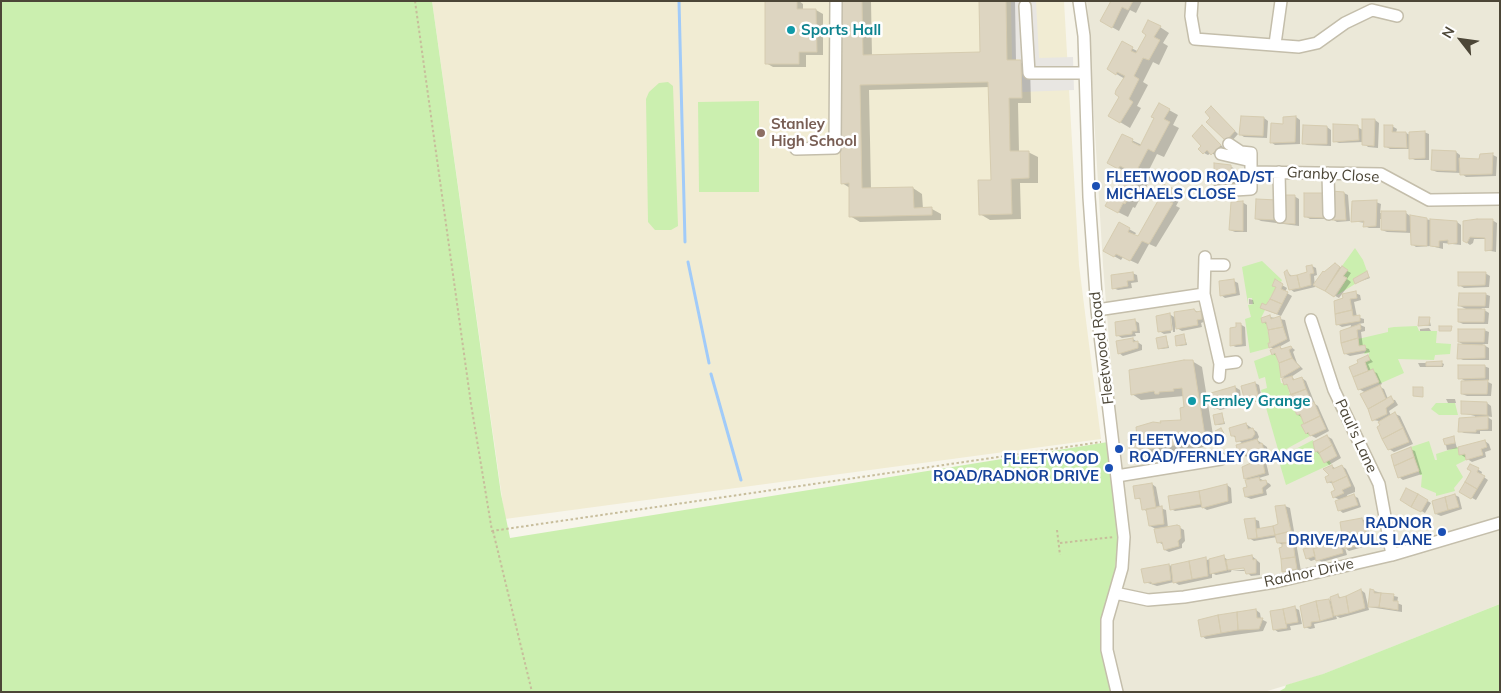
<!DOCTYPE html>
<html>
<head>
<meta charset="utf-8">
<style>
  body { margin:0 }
  #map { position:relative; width:1501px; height:693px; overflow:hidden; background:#f7f5eb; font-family:Mulish,sans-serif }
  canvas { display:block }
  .frame { position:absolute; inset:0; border:2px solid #4c4637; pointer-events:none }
  .north { position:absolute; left:1436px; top:15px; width:50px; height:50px; -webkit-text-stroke:4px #fff; paint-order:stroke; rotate:300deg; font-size:14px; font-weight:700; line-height:20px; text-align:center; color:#4c4637 }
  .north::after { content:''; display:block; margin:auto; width:18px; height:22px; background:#4c4637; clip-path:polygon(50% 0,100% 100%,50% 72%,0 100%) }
</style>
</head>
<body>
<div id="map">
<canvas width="1501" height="693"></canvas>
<div class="frame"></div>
<div class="north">N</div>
</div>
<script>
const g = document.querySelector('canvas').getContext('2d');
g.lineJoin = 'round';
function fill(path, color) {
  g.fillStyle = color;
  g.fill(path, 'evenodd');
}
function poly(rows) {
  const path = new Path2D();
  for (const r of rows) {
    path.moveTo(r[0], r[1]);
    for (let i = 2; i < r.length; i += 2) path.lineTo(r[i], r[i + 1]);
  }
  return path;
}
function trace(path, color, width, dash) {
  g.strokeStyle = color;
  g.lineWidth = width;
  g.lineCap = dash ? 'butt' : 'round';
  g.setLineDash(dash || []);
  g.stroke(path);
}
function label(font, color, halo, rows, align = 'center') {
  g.font = font + ' Mulish,sans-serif';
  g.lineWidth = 5;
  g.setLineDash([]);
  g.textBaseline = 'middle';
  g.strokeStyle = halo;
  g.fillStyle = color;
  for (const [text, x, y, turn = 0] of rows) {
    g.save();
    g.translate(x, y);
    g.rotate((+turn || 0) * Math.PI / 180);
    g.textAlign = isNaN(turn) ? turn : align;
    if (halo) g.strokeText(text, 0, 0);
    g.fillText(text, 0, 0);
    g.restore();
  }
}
const residential = poly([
  [1087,1,1500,1,1500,604,1321,675,1264,692,1120,692,1109,651,1110,620,1124,570,1120,477,1103,265]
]);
const education = poly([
  [432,1,1064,1,1079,265,1101,439,505,519]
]);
const green = poly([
  [1,1,432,1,501,494,510,538,1108,442,1118,536,1115,570,1103,619,1101,652,1111,692,1,692],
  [668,82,673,86,678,226,671,230,655,230,648,222,646,99,649,92,659,83],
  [759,101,759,192,699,192,698,102],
  [1355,248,1363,260,1367,271,1353,279,1355,284,1337,295,1347,278,1344,276,1347,270,1342,266],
  [1262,261,1282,280,1281,282,1275,279,1272,285,1276,287,1266,305,1260,307,1265,310,1261,318,1262,323,1266,322,1270,343,1268,344,1269,348,1250,353,1245,319,1251,317,1248,305,1253,304,1252,298,1248,298,1248,304,1242,267],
  [1417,326,1419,331,1437,331,1436,343,1451,344,1450,354,1435,355,1434,360,1398,359,1404,373,1379,384,1373,370,1368,371,1365,362,1369,360,1369,353,1364,354,1366,350,1365,345,1359,346,1358,339,1388,332,1388,328,1394,327],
  [1275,353,1282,373,1280,378,1281,383,1287,384,1294,410,1297,415,1300,414,1304,424,1302,425,1305,433,1308,432,1310,436,1279,453,1261,390,1267,388,1265,377,1259,379,1254,361],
  [1436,403,1455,403,1458,415,1439,415,1431,409],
  [1313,440,1315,452,1318,451,1324,463,1329,460,1331,464,1286,485,1278,458],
  [1429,441,1435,460,1437,460,1436,454,1458,447,1459,455,1465,454,1466,460,1456,465,1463,477,1454,488,1455,491,1436,496,1436,493,1421,487,1422,475,1420,475,1411,447],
  [1500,604,1500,692,1278,692,1285,688,1286,685,1323,674]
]);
const parking = poly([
  [1011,1,1036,1,1039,58,1073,57,1074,90,1021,92,1019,59,1012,59]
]);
const shadow = poly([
  [766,1,799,1,803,4,803,10,816,10,823,14,823,55,806,55,806,67,773,67,766,63],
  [839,1,871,1,872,56,982,54,980,1,1015,1,1016,61,1030,66,1031,103,1018,103,1019,152,1028,152,1038,157,1038,183,1020,183,1021,219,990,220,980,214,992,181,990,87,869,90,871,189,913,188,922,194,923,209,932,209,941,214,941,220,860,222,850,216,850,188,842,183],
  [1118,1,1142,1,1136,13,1130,10,1119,31,1101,21],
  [1160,27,1169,33,1163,43,1168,46,1159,65,1153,62,1143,82,1148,85,1137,106,1141,108,1130,128,1110,116,1121,96,1125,79,1108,69,1122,43,1139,52],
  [1211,108,1238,134,1231,142,1212,118],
  [1169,110,1178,115,1173,125,1179,128,1164,157,1157,154,1147,174,1151,178,1135,208,1133,207,1128,217,1116,211,1116,194,1126,172,1108,162,1123,136,1142,145],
  [1242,117,1264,118,1268,121,1267,138,1244,137,1240,134],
  [1296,117,1300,120,1300,144,1275,145,1271,142,1284,125,1284,118],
  [1375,120,1379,123,1378,148,1368,147,1363,142,1339,143,1334,141,1357,127,1363,130],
  [1392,126,1397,129,1396,133,1406,133,1410,135,1424,132,1429,134,1429,160,1415,160,1411,158,1410,149,1390,149,1385,146],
  [1202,127,1224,148,1217,156,1211,153,1208,155,1204,153],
  [1327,127,1331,130,1331,146,1307,145,1303,143],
  [1456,152,1460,155,1460,160,1480,160,1481,155,1493,155,1497,157,1496,176,1466,177,1461,173,1437,172,1432,170],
  [1230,166,1235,169,1236,188,1220,189],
  [1164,185,1182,195,1176,206,1180,208,1156,247,1149,244,1138,264,1123,257,1121,260,1105,251,1120,224,1136,233,1134,236,1138,238,1161,199],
  [1344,193,1348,195,1350,221,1337,222,1332,219,1310,219,1305,216],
  [1294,196,1299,199,1299,226,1261,221,1257,219,1277,201],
  [1242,202,1247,205,1247,232,1235,232,1230,230],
  [1376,202,1381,204,1380,213,1406,213,1410,216,1430,220,1457,222,1461,225,1461,245,1443,243,1443,249,1431,246,1416,247,1412,244,1412,233,1387,232,1382,230,1383,219,1380,219,1380,228,1369,228,1365,226,1365,223,1353,221],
  [1492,220,1497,223,1496,252,1486,250,1486,239,1474,239,1473,243,1470,245,1466,242,1464,222],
  [1335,264,1351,273,1347,279,1351,282,1339,298,1315,285],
  [1312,266,1316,268,1317,275,1314,276,1315,287,1294,292,1290,289,1287,272,1293,277,1308,273],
  [1132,273,1137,275,1138,282,1131,283,1132,288,1118,290,1113,288],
  [1367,273,1370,278,1356,283],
  [1485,273,1490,276,1489,287,1464,288,1459,285],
  [1234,281,1238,283,1240,295,1225,298,1221,295],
  [1275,281,1287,288,1285,292,1292,296,1281,316,1266,310,1277,287],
  [1355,293,1360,295,1361,300,1354,302,1357,317,1364,319,1364,323,1358,324,1365,327,1365,331,1361,332,1363,347,1369,349,1370,352,1350,356,1346,354,1351,325,1342,327,1337,324,1335,302],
  [1485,294,1490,296,1489,308,1481,308,1489,313,1488,324,1463,324,1459,322,1468,310,1460,306],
  [1249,299,1253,300,1254,304,1249,304],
  [1194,310,1205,315,1206,321,1201,323,1202,327,1182,331,1175,327,1175,332,1173,332,1171,316,1169,316,1171,333,1164,334,1159,331,1169,314,1176,318],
  [1270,317,1285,320,1290,341,1279,347,1283,349,1291,347,1295,350,1293,352,1297,363,1303,369,1291,377,1296,380,1302,378,1306,381,1315,404,1318,406,1329,431,1316,438,1306,433,1306,424,1303,418,1298,415,1299,410,1295,408,1289,386,1285,384,1287,379,1282,377,1284,374,1277,356,1273,354,1274,349,1270,347,1272,344,1268,325,1263,322],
  [1429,318,1431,326,1420,325],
  [1134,320,1139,323,1140,333,1135,333,1136,336,1122,338,1117,335],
  [1240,324,1245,327,1246,346,1236,347,1231,345],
  [1429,328,1431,331,1420,331,1420,329],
  [1484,330,1489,332,1488,344,1482,344,1489,348,1489,360,1463,360,1459,358,1466,346,1459,342],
  [1184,335,1187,345,1179,346,1178,345],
  [1166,337,1169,348,1161,349,1159,348],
  [1133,339,1142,345,1142,350,1123,356,1119,353,1117,342],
  [1368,356,1373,362,1368,364,1371,371,1377,373,1382,384,1378,386,1384,389,1388,399,1395,400,1398,405,1389,411,1391,416,1395,414,1400,416,1413,444,1394,452,1389,449,1379,421,1373,420,1366,393,1359,389,1360,364],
  [1192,361,1202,367,1214,441,1205,447,1141,457,1131,451,1138,438,1162,424,1183,421,1186,408,1184,396,1141,400,1132,394],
  [1418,363,1442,363,1444,364,1443,367,1420,367],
  [1484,366,1489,368,1489,380,1484,380,1492,384,1491,396,1467,396,1462,394,1467,382,1460,378],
  [1255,383,1259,385,1263,404,1258,401,1251,403,1247,401],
  [1235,387,1240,390,1242,405,1220,410,1216,408,1213,394],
  [1446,399,1455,399,1456,403,1448,403],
  [1487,403,1491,406,1492,417,1486,416,1492,420,1492,431,1480,431,1480,434,1464,433,1460,431,1475,418,1475,416,1462,413],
  [1222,414,1225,424,1218,425,1216,424],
  [1246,424,1257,432,1259,437,1257,440,1267,447,1268,454,1256,459,1240,455,1243,444,1232,435],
  [1327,436,1332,439,1341,458,1329,465,1316,451],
  [1454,438,1457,448,1485,441,1489,444,1491,450,1485,452,1486,457,1472,462,1460,454,1459,448,1447,450,1445,440],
  [1410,449,1415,451,1422,474,1403,480,1399,477],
  [1262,459,1266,462,1269,475,1259,478,1270,484,1271,486,1266,490,1267,495,1251,499,1246,497,1249,480,1245,478],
  [1471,465,1482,472,1481,475,1488,480,1476,500,1461,492,1473,471],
  [1332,466,1336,469,1342,466,1346,469,1355,488,1355,492,1347,495,1348,498,1354,496,1358,498,1361,507,1343,513,1339,510,1340,500,1334,497,1337,491,1334,484,1328,482],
  [1152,484,1156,487,1160,508,1166,510,1168,528,1177,526,1184,530,1185,541,1182,544,1182,548,1169,552,1165,550,1164,545,1158,542,1156,529,1150,526,1148,512,1143,509,1142,500,1136,498],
  [1227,485,1231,488,1232,503,1207,510,1202,507,1175,511,1171,509,1169,497],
  [1407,489,1431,503,1425,513,1401,499],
  [1455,495,1459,497,1462,509,1441,516,1436,514],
  [1285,506,1290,508,1301,571,1288,573,1284,571,1283,545,1279,543,1277,537,1254,541,1249,538,1254,519,1259,521,1260,529,1279,525],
  [1362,519,1366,521,1370,534,1360,536,1363,547,1349,551,1345,548,1347,555,1322,562,1317,559,1311,561,1307,558,1315,550,1339,543,1345,546],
  [1252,556,1260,563,1260,575,1251,576,1246,571,1232,571,1250,569,1250,567,1232,568,1231,572,1216,575,1212,573,1212,578,1179,585,1174,582,1157,586,1145,582,1169,565,1171,566,1224,557,1229,561],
  [1361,590,1365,593,1369,610,1340,618,1336,616,1337,619,1314,624,1315,628,1310,629,1305,627,1329,600,1333,602,1338,596,1342,598],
  [1374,591,1398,597,1397,603,1402,605,1402,612,1369,607],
  [1295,608,1299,610,1302,624,1290,626,1291,630,1278,632,1274,629],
  [1256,610,1260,613,1261,619,1267,622,1263,631,1206,639,1202,636]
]);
const stream = poly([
  [679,1,685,242],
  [688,262,709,363],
  [711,374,741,480]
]);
const building = poly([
  [765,1,797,1,797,9,816,9,817,52,799,52,799,64,765,64,765,1],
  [837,1,862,1,863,55,980,52,979,1,1006,1,1007,60,1021,60,1022,98,1009,98,1010,151,1029,151,1029,178,1011,179,1012,214,979,215,978,180,991,180,988,82,860,85,862,188,913,187,914,208,932,207,932,215,849,217,849,183,841,184,837,1],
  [1111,1,1133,1,1128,10,1122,7,1112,28,1100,21,1111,1],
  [1148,20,1161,26,1154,37,1160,40,1149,60,1143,58,1134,76,1139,79,1129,99,1133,102,1120,123,1108,116,1119,97,1115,94,1116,90,1125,76,1117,72,1116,75,1107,69,1122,41,1133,47,1131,51,1136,53,1146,35,1142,32,1148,20],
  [1159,103,1170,109,1164,119,1170,122,1154,152,1148,149,1138,168,1143,171,1125,204,1123,203,1118,213,1105,206,1111,195,1115,193,1126,169,1120,166,1118,169,1107,163,1122,134,1133,139,1132,142,1140,146,1154,118,1151,117,1159,103],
  [1211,106,1235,131,1226,141,1206,122,1210,118,1205,112,1211,106],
  [1241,116,1264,117,1263,136,1239,135,1241,116],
  [1296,116,1295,142,1270,143,1271,123,1283,124,1283,117,1296,116],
  [1362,119,1375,119,1374,146,1362,145,1362,119],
  [1333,124,1358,125,1359,140,1333,142,1333,124],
  [1202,125,1221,145,1211,155,1207,150,1203,154,1198,149,1201,146,1192,136,1202,125],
  [1303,125,1327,126,1327,144,1302,144,1303,125],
  [1384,125,1393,125,1392,132,1406,132,1407,148,1384,147,1384,125],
  [1425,131,1425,158,1409,159,1409,132,1425,131],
  [1432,150,1456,151,1456,171,1431,170,1432,150],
  [1493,153,1492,174,1460,175,1459,158,1479,159,1480,154,1493,153],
  [1214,163,1231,165,1232,186,1214,187,1214,163],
  [1163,184,1176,190,1170,202,1173,203,1149,244,1142,241,1130,261,1116,254,1114,257,1103,251,1119,222,1130,228,1128,232,1138,236,1159,199,1156,197,1163,184],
  [1331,191,1344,192,1346,220,1332,220,1331,191],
  [1304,193,1326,193,1327,218,1304,217,1304,193],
  [1282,195,1295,195,1295,224,1282,223,1282,195],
  [1256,199,1277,200,1277,220,1255,219,1256,199],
  [1377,200,1376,226,1363,227,1364,221,1351,222,1352,201,1377,200],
  [1243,201,1243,231,1229,230,1231,202,1243,201],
  [1381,211,1406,211,1406,231,1381,230,1381,211],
  [1410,215,1427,218,1427,246,1411,245,1410,215],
  [1430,219,1457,221,1457,243,1448,244,1448,240,1439,241,1439,247,1430,246,1430,219],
  [1477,219,1493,219,1492,250,1485,251,1485,238,1470,237,1467,243,1463,241,1463,221,1477,219],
  [1335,263,1340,267,1325,291,1313,285,1323,271,1324,272,1335,263],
  [1312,265,1314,273,1310,274,1311,285,1300,288,1297,275,1307,272,1306,266,1312,265],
  [1342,266,1348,270,1343,276,1347,278,1334,297,1325,291,1342,266],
  [1287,270,1290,276,1297,275,1300,288,1289,290,1284,272,1287,270],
  [1367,271,1369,277,1355,284,1353,279,1367,271],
  [1133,272,1134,280,1127,281,1128,286,1112,289,1111,275,1133,272],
  [1458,272,1486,272,1485,285,1458,286,1458,272],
  [1234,279,1236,293,1220,296,1219,281,1234,279],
  [1275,279,1283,284,1281,289,1288,292,1282,304,1270,299,1276,287,1272,286,1275,279],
  [1356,291,1357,298,1350,299,1352,310,1335,314,1334,301,1343,298,1342,294,1356,291],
  [1459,293,1486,293,1485,306,1458,306,1459,293],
  [1270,299,1282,304,1277,314,1260,308,1262,303,1266,305,1270,299],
  [1194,309,1196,312,1201,311,1202,319,1197,320,1198,325,1176,329,1174,312,1194,309],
  [1458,309,1485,309,1484,322,1458,322,1458,309],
  [1352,310,1353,316,1360,315,1360,321,1336,325,1335,314,1352,310],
  [1170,313,1172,330,1158,332,1156,316,1170,313],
  [1270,315,1271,319,1280,316,1283,327,1268,330,1266,322,1262,323,1261,318,1270,315],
  [1419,317,1430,317,1429,325,1418,326,1419,317],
  [1135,319,1137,331,1132,331,1132,334,1116,336,1115,322,1135,319],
  [1236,323,1241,323,1242,344,1230,346,1230,328,1236,327,1236,323],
  [1360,324,1361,329,1357,330,1358,338,1341,343,1340,331,1360,324],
  [1439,326,1452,326,1451,331,1439,331,1439,326],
  [1283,327,1287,339,1269,348,1268,343,1270,343,1268,330,1283,327],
  [1458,329,1485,329,1484,342,1458,342,1458,329],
  [1184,334,1186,344,1176,346,1175,336,1184,334],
  [1166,336,1168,347,1158,349,1156,338,1166,336],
  [1133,338,1133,342,1138,341,1138,348,1118,354,1116,341,1133,338],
  [1358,338,1359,346,1365,345,1366,350,1344,354,1341,343,1358,338],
  [1458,344,1485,345,1485,358,1457,359,1458,344],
  [1280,346,1281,349,1291,346,1292,348,1289,350,1292,358,1279,363,1275,353,1272,355,1270,350,1280,346],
  [1368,355,1370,360,1365,362,1368,371,1353,377,1349,367,1358,363,1357,360,1368,355],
  [1292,358,1300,367,1281,378,1279,363,1292,358],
  [1184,360,1193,360,1205,436,1195,442,1130,452,1128,439,1137,437,1136,427,1153,422,1161,423,1160,421,1181,420,1180,408,1184,407,1182,388,1173,389,1174,391,1159,392,1159,394,1155,394,1154,391,1131,395,1129,370,1184,360],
  [1442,361,1442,366,1426,366,1426,362,1442,361],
  [1458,365,1485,365,1485,378,1458,379,1458,365],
  [1373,369,1379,382,1358,390,1353,377,1373,369],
  [1292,376,1293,380,1302,377,1306,389,1291,395,1287,384,1284,385,1282,379,1292,376],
  [1488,380,1487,394,1461,394,1461,381,1488,380],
  [1255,382,1259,400,1258,402,1253,400,1245,402,1241,386,1255,382],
  [1380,385,1386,399,1368,409,1360,394,1380,385],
  [1235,386,1238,403,1214,409,1211,393,1235,386],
  [1413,387,1423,387,1423,397,1413,396,1413,387],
  [1306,389,1311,401,1294,409,1289,395,1306,389],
  [1391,396,1394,402,1386,408,1387,414,1372,421,1368,409,1391,396],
  [1461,401,1487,402,1487,415,1461,414,1461,401],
  [1314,402,1320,416,1304,424,1300,414,1297,415,1295,411,1314,402],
  [1395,412,1403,428,1382,439,1377,427,1380,425,1378,422,1395,412],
  [1222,413,1224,423,1215,425,1213,415,1222,413],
  [1320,416,1326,429,1310,436,1308,432,1306,434,1301,425,1320,416],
  [1488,416,1488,429,1476,430,1476,432,1458,432,1459,418,1488,416],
  [1246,423,1248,429,1253,428,1255,434,1252,438,1236,442,1235,436,1231,436,1229,428,1246,423],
  [1221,428,1226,437,1220,440,1215,431,1221,428],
  [1403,428,1409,442,1388,450,1382,439,1403,428],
  [1327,435,1332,445,1319,453,1318,451,1315,452,1313,442,1327,435],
  [1454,436,1455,443,1445,445,1443,439,1454,436],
  [1257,439,1259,444,1262,443,1264,451,1251,457,1249,454,1239,456,1236,445,1257,439],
  [1485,440,1487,447,1481,449,1483,455,1466,460,1465,454,1459,455,1458,447,1485,440],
  [1332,445,1337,456,1324,463,1319,453,1332,445],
  [1411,447,1414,457,1394,466,1391,455,1411,447],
  [1414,457,1419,471,1398,478,1394,466,1414,457],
  [1262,458,1265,473,1244,479,1242,467,1262,458],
  [1470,464,1479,468,1477,472,1485,476,1477,489,1465,482,1471,471,1467,469,1470,464],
  [1332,465,1333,469,1342,465,1347,476,1332,483,1332,481,1327,483,1325,477,1329,475,1323,469,1332,465],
  [1347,476,1351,486,1342,490,1344,493,1333,498,1331,492,1335,490,1332,483,1347,476],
  [1259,477,1260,481,1266,480,1267,484,1262,488,1263,493,1245,497,1243,488,1247,487,1245,480,1259,477],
  [1465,482,1477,489,1471,499,1459,492,1465,482],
  [1152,483,1156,508,1142,510,1140,498,1135,499,1133,486,1152,483],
  [1227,484,1228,501,1202,508,1199,491,1227,484],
  [1406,488,1418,494,1411,507,1400,500,1406,488],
  [1199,491,1201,504,1170,510,1168,496,1199,491],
  [1354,494,1358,505,1338,511,1335,501,1354,494],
  [1418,494,1428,500,1421,512,1411,507,1418,494],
  [1455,494,1459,507,1448,510,1445,497,1455,494],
  [1445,497,1448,510,1435,514,1432,501,1445,497],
  [1285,505,1291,531,1275,535,1273,526,1278,524,1275,506,1285,505],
  [1162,506,1164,524,1149,526,1146,509,1162,506],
  [1255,518,1257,538,1248,539,1244,519,1255,518],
  [1362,518,1366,532,1357,534,1359,545,1344,549,1340,522,1362,518],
  [1177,525,1180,526,1181,538,1178,541,1179,546,1164,550,1162,542,1157,543,1154,529,1177,525],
  [1273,526,1275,535,1257,538,1256,529,1273,526],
  [1291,531,1293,542,1277,543,1275,535,1291,531],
  [1340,541,1343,553,1316,561,1313,549,1340,541],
  [1293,542,1295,557,1281,559,1279,548,1282,547,1282,544,1293,542],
  [1313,547,1315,556,1306,559,1303,549,1313,547],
  [1224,555,1227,570,1210,574,1209,559,1224,555],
  [1252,555,1253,560,1256,559,1256,573,1246,574,1244,568,1228,570,1226,560,1252,555],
  [1206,557,1208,576,1192,579,1189,561,1206,557],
  [1295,557,1297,569,1282,572,1281,559,1295,557],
  [1189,561,1192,579,1173,583,1171,565,1189,561],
  [1169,564,1171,580,1152,584,1151,582,1144,583,1141,569,1169,564],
  [1361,589,1365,608,1349,613,1346,596,1361,589],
  [1370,589,1374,590,1374,593,1381,593,1379,607,1368,607,1370,589],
  [1381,593,1394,594,1393,601,1398,601,1398,610,1379,607,1381,593],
  [1338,594,1339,598,1346,596,1349,613,1334,616,1330,597,1338,594],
  [1329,599,1333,617,1320,621,1316,601,1329,599],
  [1316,601,1320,621,1311,622,1311,626,1304,628,1300,606,1316,601],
  [1295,606,1298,622,1286,624,1283,609,1295,606],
  [1256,609,1257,618,1263,618,1259,629,1238,630,1237,612,1256,609],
  [1283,609,1287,628,1273,630,1270,611,1283,609],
  [1237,612,1238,630,1221,633,1218,615,1237,612],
  [1218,615,1221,633,1201,637,1198,620,1218,615]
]);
const path = poly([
  [415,1,471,404,492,531,1101,442],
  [1057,530,1060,555],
  [493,531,532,692],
  [1060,543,1114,537]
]);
const minor = poly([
  [1079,1,1084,36,1089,197,1097,310,1124,537,1122,568,1107,620,1107,650,1117,692],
  [1192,1,1191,16,1195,39,1299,47,1317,43,1345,23,1372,10,1397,16],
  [1025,6,1029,73,1085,73],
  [1275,44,1281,1],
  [796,149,835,148,836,1],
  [1221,154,1247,160],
  [1251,172,1381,174,1429,200,1500,199],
  [1279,172,1280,217],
  [1328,173,1329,214],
  [1218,191,1251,189,1251,153,1241,152,1229,144],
  [1205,257,1204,294,1220,364,1219,377],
  [1205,265,1224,265],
  [1097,310,1204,294],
  [1311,320,1334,390,1379,484,1392,555],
  [1220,364,1236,362],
  [1117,476,1221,459],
  [1115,593,1148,600,1184,597,1275,582,1392,555,1500,523]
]);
const markers = [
  [791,30,5,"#0f9aa8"],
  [761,133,5,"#8d6e63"],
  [1096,186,5,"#1a4fb4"],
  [1192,401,5,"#0f9aa8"],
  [1119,449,5,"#1a4fb4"],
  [1109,468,5,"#1a4fb4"],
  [1442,532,5,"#1a4fb4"]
];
const cultureNames = [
  ["Sports Hall",801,30],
  ["Fernley Grange",1202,401]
];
const educationNames = [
  ["Stanley",771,124],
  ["High School",771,141]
];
const streetNames = [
  ["Granby Close",1333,175,3],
  ["Fleetwood Road",1102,348,-97],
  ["Paul's Lane",1356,436,65],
  ["Radnor Drive",1309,573,-12]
];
const transitNames = [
  ["FLEETWOOD ROAD/ST",1106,177],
  ["MICHAELS CLOSE",1106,194],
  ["FLEETWOOD",1129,440],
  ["ROAD/FERNLEY GRANGE",1129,457],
  ["FLEETWOOD",1099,459,"right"],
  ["ROAD/RADNOR DRIVE",1099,476,"right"],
  ["RADNOR",1432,523,"right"],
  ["DRIVE/PAULS LANE",1432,540,"right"]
];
fill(residential, '#ebe8d8');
fill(education, '#f1ecd3');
fill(green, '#cbefaf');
fill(parking, '#e8e6e2');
fill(shadow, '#0003');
trace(stream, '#a1cbf9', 3);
fill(building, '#ddd5c1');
trace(building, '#d6ccb0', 1);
trace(minor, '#c4beab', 14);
trace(path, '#c7bd9b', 2, [2.5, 2.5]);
trace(minor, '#fff', 11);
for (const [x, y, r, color] of markers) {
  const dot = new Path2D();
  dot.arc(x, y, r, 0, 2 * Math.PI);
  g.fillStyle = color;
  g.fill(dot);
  trace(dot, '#fff', 2);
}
label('bold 15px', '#0d838f', '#fff', cultureNames, 'left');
label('bold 15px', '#785e54', '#fff', educationNames, 'left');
label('15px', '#4c4637', '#fff', streetNames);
label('bold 15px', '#164399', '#fff', transitNames, 'left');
</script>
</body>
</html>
